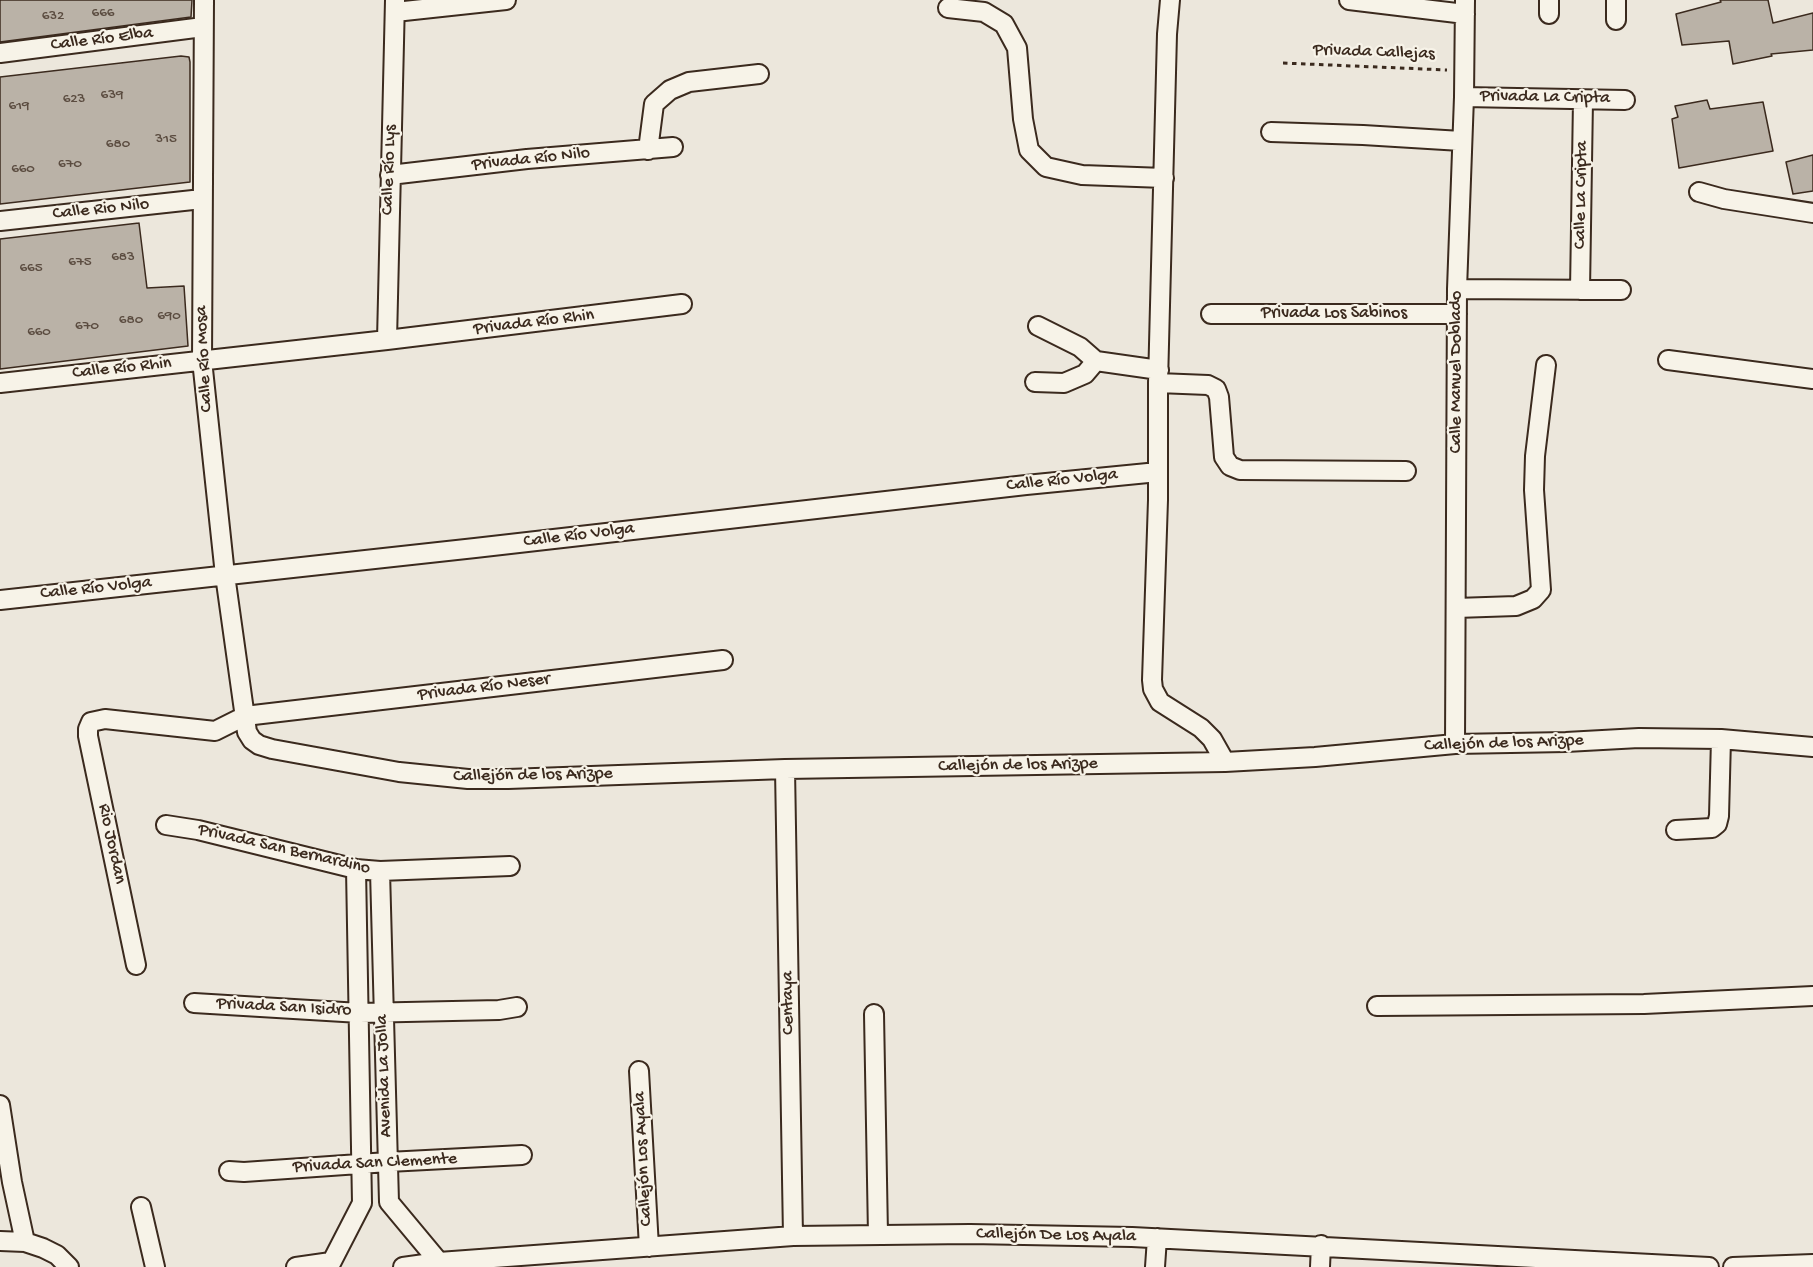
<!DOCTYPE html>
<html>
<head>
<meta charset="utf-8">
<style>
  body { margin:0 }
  canvas { display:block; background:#ece7dc }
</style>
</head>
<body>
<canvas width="1813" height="1267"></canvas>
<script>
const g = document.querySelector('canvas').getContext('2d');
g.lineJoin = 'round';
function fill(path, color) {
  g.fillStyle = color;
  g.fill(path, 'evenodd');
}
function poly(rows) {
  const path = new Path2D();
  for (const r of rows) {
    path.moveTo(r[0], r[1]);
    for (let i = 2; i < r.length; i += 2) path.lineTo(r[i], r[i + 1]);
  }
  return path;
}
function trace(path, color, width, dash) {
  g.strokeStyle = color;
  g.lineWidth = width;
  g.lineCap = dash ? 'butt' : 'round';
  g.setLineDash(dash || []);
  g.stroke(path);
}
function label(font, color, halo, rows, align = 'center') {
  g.font = font + ' "Gochi Hand",sans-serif';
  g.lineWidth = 4.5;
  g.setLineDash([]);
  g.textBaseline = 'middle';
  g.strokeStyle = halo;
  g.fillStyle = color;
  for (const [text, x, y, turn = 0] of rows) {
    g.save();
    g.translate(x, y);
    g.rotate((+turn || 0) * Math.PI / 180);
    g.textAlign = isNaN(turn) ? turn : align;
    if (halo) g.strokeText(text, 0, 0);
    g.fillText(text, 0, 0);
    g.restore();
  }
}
const building = poly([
  [0,0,192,0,191,17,0,42,0,0],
  [1720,0,1768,0,1773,23,1813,13,1813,50,1771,54,1772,56,1733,64,1729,41,1682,45,1676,14,1721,2,1720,0],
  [181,56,189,57,190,62,190,182,0,204,0,77,181,56],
  [1707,100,1710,109,1763,102,1773,151,1679,168,1672,119,1678,117,1675,106,1707,100],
  [1813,155,1813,191,1793,194,1786,162,1813,155],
  [139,223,147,288,184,286,188,346,0,369,0,239,139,223]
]);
const path = poly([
  [1283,63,1447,70]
]);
const minor = poly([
  [204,0,202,360,225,575,247,732,252,740,259,745,272,749,399,772,468,779,508,779,785,769,1225,762,1315,757,1455,744,1566,742,1639,738,1721,739,1813,747],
  [1170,0,1167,34,1158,383,1158,500,1152,680,1153,689,1160,702,1201,728,1212,739,1225,762],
  [1349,0,1465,14],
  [948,8,984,12,1004,24,1017,48,1023,119,1029,150,1046,167,1082,175,1164,178],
  [395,12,506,0],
  [1549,14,1549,0],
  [1616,20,1616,0],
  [0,53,203,27],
  [1464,97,1625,100],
  [1271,132,1363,135,1461,141],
  [648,150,654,104,670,90,689,82,759,74],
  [390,175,527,159,673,147],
  [1699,192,1724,199,1813,213],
  [0,221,202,199],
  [1457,289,1621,290],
  [1580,290,1583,100],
  [1211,314,1457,314],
  [1038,326,1080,347,1096,361,1159,370],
  [387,340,395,0],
  [1668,360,1813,379],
  [1035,382,1064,383,1085,374,1096,361],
  [0,383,387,340,682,304],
  [1158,383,1208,385,1216,389,1219,397,1224,457,1230,466,1240,470,1406,471],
  [0,600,475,548,1026,485,1158,472],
  [1456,608,1516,606,1533,599,1541,590,1534,490,1535,456,1546,365],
  [1455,744,1457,289,1464,97,1465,0],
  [785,769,793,1236],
  [166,825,198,830,356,869,380,871,510,866],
  [1676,830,1712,828,1717,824,1719,816,1721,739],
  [380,871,389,1202,439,1262],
  [136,965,88,736,88,729,91,722,105,719,215,731,245,716,723,660],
  [194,1003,360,1013,499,1010,517,1007],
  [1377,1006,1644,1004,1813,996],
  [874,1014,878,1235],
  [639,1071,649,1247],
  [0,1105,12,1182,25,1242],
  [229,1171,244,1172,388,1162,522,1155],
  [141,1207,155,1267],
  [0,1241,25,1242,43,1248,57,1255,69,1267],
  [296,1267,331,1262],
  [329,1267,362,1203,356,869],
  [403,1267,439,1262,793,1236,970,1234,1132,1237,1709,1267],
  [1155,1267,1157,1238],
  [1320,1267,1321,1245],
  [1733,1267,1813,1264]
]);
const numberNames = [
  ["666",103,14],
  ["632",53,17],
  ["639",112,96],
  ["623",74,100],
  ["619",19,107],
  ["315",166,140],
  ["680",118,145],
  ["670",70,165],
  ["660",23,170],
  ["683",123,258],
  ["675",80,263],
  ["665",31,269],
  ["690",169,317],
  ["680",131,321],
  ["670",87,327],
  ["660",39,333]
];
const streetNames = [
  ["Calle Río Elba",102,40,-7],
  ["Privada Callejas",1374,53,2],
  ["Privada La Cripta",1545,98,1],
  ["Privada Río Nilo",531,160,-6],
  ["Calle Río Lys",390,170,-88],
  ["Calle La Cripta",1582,195,-89],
  ["Calle Rio Nilo",101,210,-6],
  ["Privada Los Sabinos",1334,314],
  ["Privada Río Rhin",534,323,-7],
  ["Calle Río Mosa",205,359,-93],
  ["Calle Río Rhin",122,369,-6],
  ["Calle Manuel Doblado",1457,372,-90],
  ["Calle Río Volga",1062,481,-6],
  ["Calle Río Volga",579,536,-7],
  ["Calle Río Volga",96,589,-6],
  ["Privada Río Neser",484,688,-7],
  ["Callejón de los Arizpe",1504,744,-2],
  ["Callejón de los Arizpe",1018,766,-1],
  ["Callejón de los Arizpe",533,776,-1],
  ["Rio Jordan",111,844,78],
  ["Privada San Bernardino",284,850,13],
  ["Centaya",789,1003,-91],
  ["Privada San Isidro",284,1008,3],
  ["Avenida La Jolla",385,1076,-92],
  ["Callejón Los Ayala",644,1159,-93],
  ["Privada San Clemente",375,1164,-3],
  ["Callejón De Los Ayala",1056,1236,1]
];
fill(building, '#bab2a7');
trace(building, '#3b2a1e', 1.5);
trace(minor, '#3b2a1e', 22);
trace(path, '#3b2a1e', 3, [4.5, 4.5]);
trace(minor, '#f7f3e8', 18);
label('15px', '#5b4c40', null, numberNames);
label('18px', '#3b2a1e', '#f7f3e8', streetNames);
</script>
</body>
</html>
